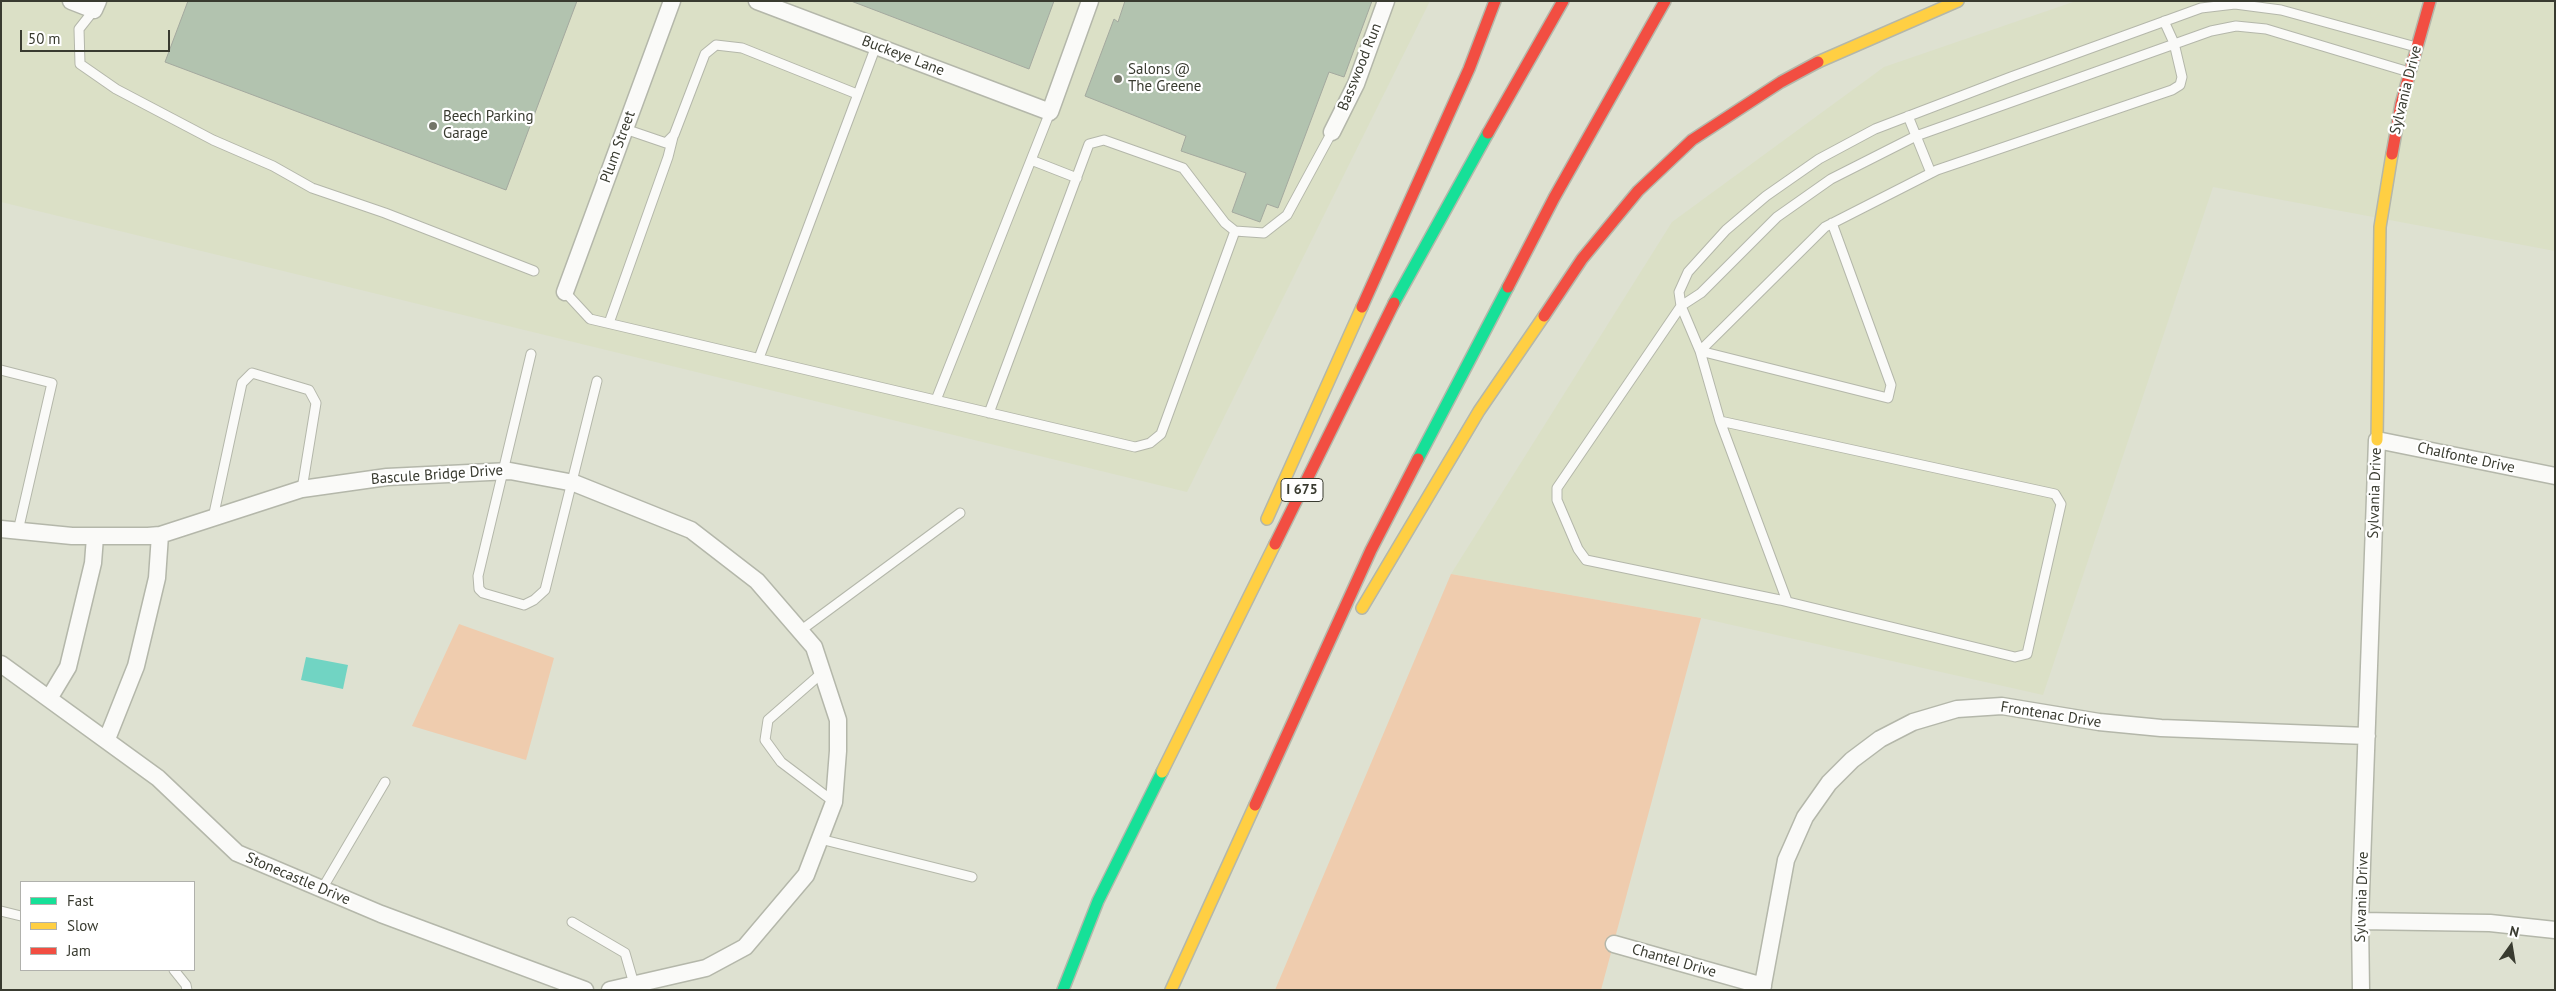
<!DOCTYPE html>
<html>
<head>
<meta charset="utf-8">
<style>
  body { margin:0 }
  #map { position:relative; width:2556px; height:991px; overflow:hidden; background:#dee1d1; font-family:"PT Sans",sans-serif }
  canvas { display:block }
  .frame { position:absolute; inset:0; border:2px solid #393b30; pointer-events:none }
  .legend { position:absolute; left:20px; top:881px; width:175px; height:90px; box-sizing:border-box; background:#fff; border:1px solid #b0b1ac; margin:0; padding:6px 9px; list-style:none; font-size:15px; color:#393b30 }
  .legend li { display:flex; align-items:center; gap:10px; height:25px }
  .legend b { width:25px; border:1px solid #b0b1ac }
  .north { position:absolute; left:2486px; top:921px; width:50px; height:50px; -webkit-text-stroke:4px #fff; paint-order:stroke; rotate:13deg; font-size:14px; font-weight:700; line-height:20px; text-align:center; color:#393b30 }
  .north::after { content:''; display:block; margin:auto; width:18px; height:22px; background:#393b30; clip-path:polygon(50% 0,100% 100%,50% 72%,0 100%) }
  .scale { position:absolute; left:20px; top:30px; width:150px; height:22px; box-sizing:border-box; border:2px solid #393b30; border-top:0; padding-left:6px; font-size:15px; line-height:18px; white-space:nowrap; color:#393b30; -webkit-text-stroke:4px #fff; paint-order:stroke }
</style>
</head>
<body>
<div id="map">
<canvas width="2556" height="991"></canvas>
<div class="frame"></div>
<ul class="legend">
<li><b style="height:6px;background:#16e098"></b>Fast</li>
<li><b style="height:6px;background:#ffcf43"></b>Slow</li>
<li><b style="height:6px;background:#f24e42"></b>Jam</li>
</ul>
<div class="north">N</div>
<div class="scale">50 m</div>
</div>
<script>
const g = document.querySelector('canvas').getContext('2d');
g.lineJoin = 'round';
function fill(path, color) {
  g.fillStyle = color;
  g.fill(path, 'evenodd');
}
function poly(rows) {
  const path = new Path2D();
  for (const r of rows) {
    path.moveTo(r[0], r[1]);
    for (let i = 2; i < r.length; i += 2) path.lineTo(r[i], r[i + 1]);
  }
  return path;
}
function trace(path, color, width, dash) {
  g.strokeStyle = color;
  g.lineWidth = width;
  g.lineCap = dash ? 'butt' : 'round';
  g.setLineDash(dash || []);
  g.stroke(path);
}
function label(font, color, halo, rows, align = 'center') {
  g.font = font + ' "PT Sans",sans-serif';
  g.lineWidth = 4.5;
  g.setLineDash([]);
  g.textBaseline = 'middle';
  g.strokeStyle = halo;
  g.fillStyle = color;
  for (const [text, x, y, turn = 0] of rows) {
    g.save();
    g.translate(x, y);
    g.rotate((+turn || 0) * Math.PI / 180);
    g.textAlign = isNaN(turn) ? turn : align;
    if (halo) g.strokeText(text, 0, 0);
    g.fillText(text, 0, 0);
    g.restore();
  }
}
const built = poly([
  [1,1,1430,1,1187,492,1,202],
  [2076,1,2555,1,2555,251,2213,187,2043,695,1701,618,1451,574,1672,222,1884,67]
]);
const green = poly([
  [1451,574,1701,618,1601,990,1275,990],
  [459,624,554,658,526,760,412,726]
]);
const water = poly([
  [306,657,348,665,343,689,301,680]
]);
const building = poly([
  [188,1,577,1,506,190,165,62,188,1],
  [851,1,1054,1,1029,69,851,1],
  [1125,1,1372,1,1344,77,1329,72,1278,208,1267,204,1260,222,1232,212,1246,173,1181,151,1186,136,1085,96,1114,19,1118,22,1125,1]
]);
const lane = poly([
  [94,10,79,29,80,64,116,89,213,140,273,166,312,188,385,213,534,271],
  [2409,72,2266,29,2236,26,2211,31,1916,136,1831,179,1777,217,1701,293,1681,306,1557,488,1557,500,1578,549,1586,560,1780,600,2015,657,2027,654,2061,504,2055,494,1720,421,1700,351,1681,306,1679,292,1688,272,1726,230,1766,196,1819,159,1875,129,2011,77,2201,8,2235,4,2281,10,2416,47],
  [1908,116,1931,173],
  [625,129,666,143,674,135,705,54,716,45,742,48,857,94],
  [1031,160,1077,178],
  [565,292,590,319,1135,447,1150,443,1161,434,1235,231,1264,233,1287,215,1332,132],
  [609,323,668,157,673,137],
  [1700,351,1825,227,1937,170,2172,90,2180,85,2182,77,2174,43,2164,21],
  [1700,351,1888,398,1891,385,1832,223],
  [531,354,478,576,479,589,483,593,524,605,534,600,545,590,597,381],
  [759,358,876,46],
  [1,370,52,383,18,531],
  [936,400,1050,112],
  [989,413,1089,144,1104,140,1183,168,1225,223,1235,231],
  [1720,421,1787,601],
  [213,518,242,383,252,373,309,390,316,403,302,489],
  [800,631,960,513],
  [823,672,768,720,765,740,781,762,834,802],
  [820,839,972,877],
  [322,889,385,782],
  [1,911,21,916],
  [572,922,625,953,634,984],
  [174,970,186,985,187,990]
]);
const street = poly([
  [71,1,94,10,98,1],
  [757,1,1050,112,1090,1],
  [1332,132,1356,84,1386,1],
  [565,292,672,1],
  [1,529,72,536,148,536,160,535,302,489,387,477,510,471,574,483,691,530,757,581,814,647,838,720,838,751,834,802,806,875,745,947,706,968,610,990],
  [1,664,158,778,237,853,381,914,585,990],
  [50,697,68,667,93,563,95,537],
  [107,739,136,666,157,578,160,535],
  [2360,921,2490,923,2555,930],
  [1614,944,1763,986],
  [1762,990,1786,860,1805,817,1829,783,1852,760,1880,739,1913,722,1957,709,2002,706,2099,722,2161,728,2367,736],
  [2361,990,2360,921,2377,440,2555,476]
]);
const fast = poly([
  [1394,303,1488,133],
  [1418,459,1508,287],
  [1063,990,1098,901,1162,772]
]);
const slow = poly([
  [1818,62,1958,1],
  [2377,440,2380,227,2392,154],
  [1267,519,1362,307],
  [1362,608,1479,411,1544,316],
  [1162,772,1275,544],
  [1171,990,1255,805]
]);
const jam = poly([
  [1488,133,1563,1],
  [2392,154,2401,104,2430,1],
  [1508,287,1554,198,1665,1],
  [1362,307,1469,69,1495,1],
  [1544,316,1582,259,1638,191,1692,140,1781,82,1818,62],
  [1275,544,1394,303],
  [1255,805,1371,550,1418,459]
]);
const markers = [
  [1118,79,5,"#737568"],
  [433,126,5,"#737568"]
];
const shields = [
  [1302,490,42]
];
const shieldNames = [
  ["I 675",1302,490]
];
const streetNames = [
  ["Buckeye Lane",903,56,21],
  ["Basswood Run",1360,67,-68],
  ["Sylvania Drive",2406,90,-76],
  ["Plum Street",618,147,-70],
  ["Chalfonte Drive",2466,458,12],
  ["Bascule Bridge Drive",437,475,-4],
  ["Sylvania Drive",2375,493,-88],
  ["Frontenac Drive",2051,715,9],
  ["Stonecastle Drive",298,879,23],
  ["Sylvania Drive",2362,897,-88],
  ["Chantel Drive",1674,961,16]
];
const poiNames = [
  ["Salons @",1128,70],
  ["The Greene",1128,87],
  ["Beech Parking",443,117],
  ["Garage",443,134]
];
fill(built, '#dbe0c6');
fill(green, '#efccae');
fill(water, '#71d4c3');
fill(building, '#b2c3af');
trace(building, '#a4a99f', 1);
trace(lane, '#b4b7aa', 11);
trace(street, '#b4b7aa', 19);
trace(fast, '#b4b7aa', 14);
trace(slow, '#b4b7aa', 14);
trace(jam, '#b4b7aa', 14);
trace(lane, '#fafaf8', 9);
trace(street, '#fafaf8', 16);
trace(fast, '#16e098', 11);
trace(slow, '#ffcf43', 11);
trace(jam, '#f24e42', 11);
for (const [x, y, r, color] of markers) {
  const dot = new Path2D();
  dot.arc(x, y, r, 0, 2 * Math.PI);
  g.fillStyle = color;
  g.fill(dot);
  trace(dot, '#fff', 2);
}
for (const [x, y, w] of shields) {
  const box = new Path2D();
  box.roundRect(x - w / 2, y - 11.5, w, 23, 4);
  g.fillStyle = '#fff';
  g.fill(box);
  trace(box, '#393b30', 1);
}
label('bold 14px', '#393b30', null, shieldNames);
label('15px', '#393b30', '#fff', streetNames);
label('15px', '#393b30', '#fff', poiNames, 'left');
</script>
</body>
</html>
